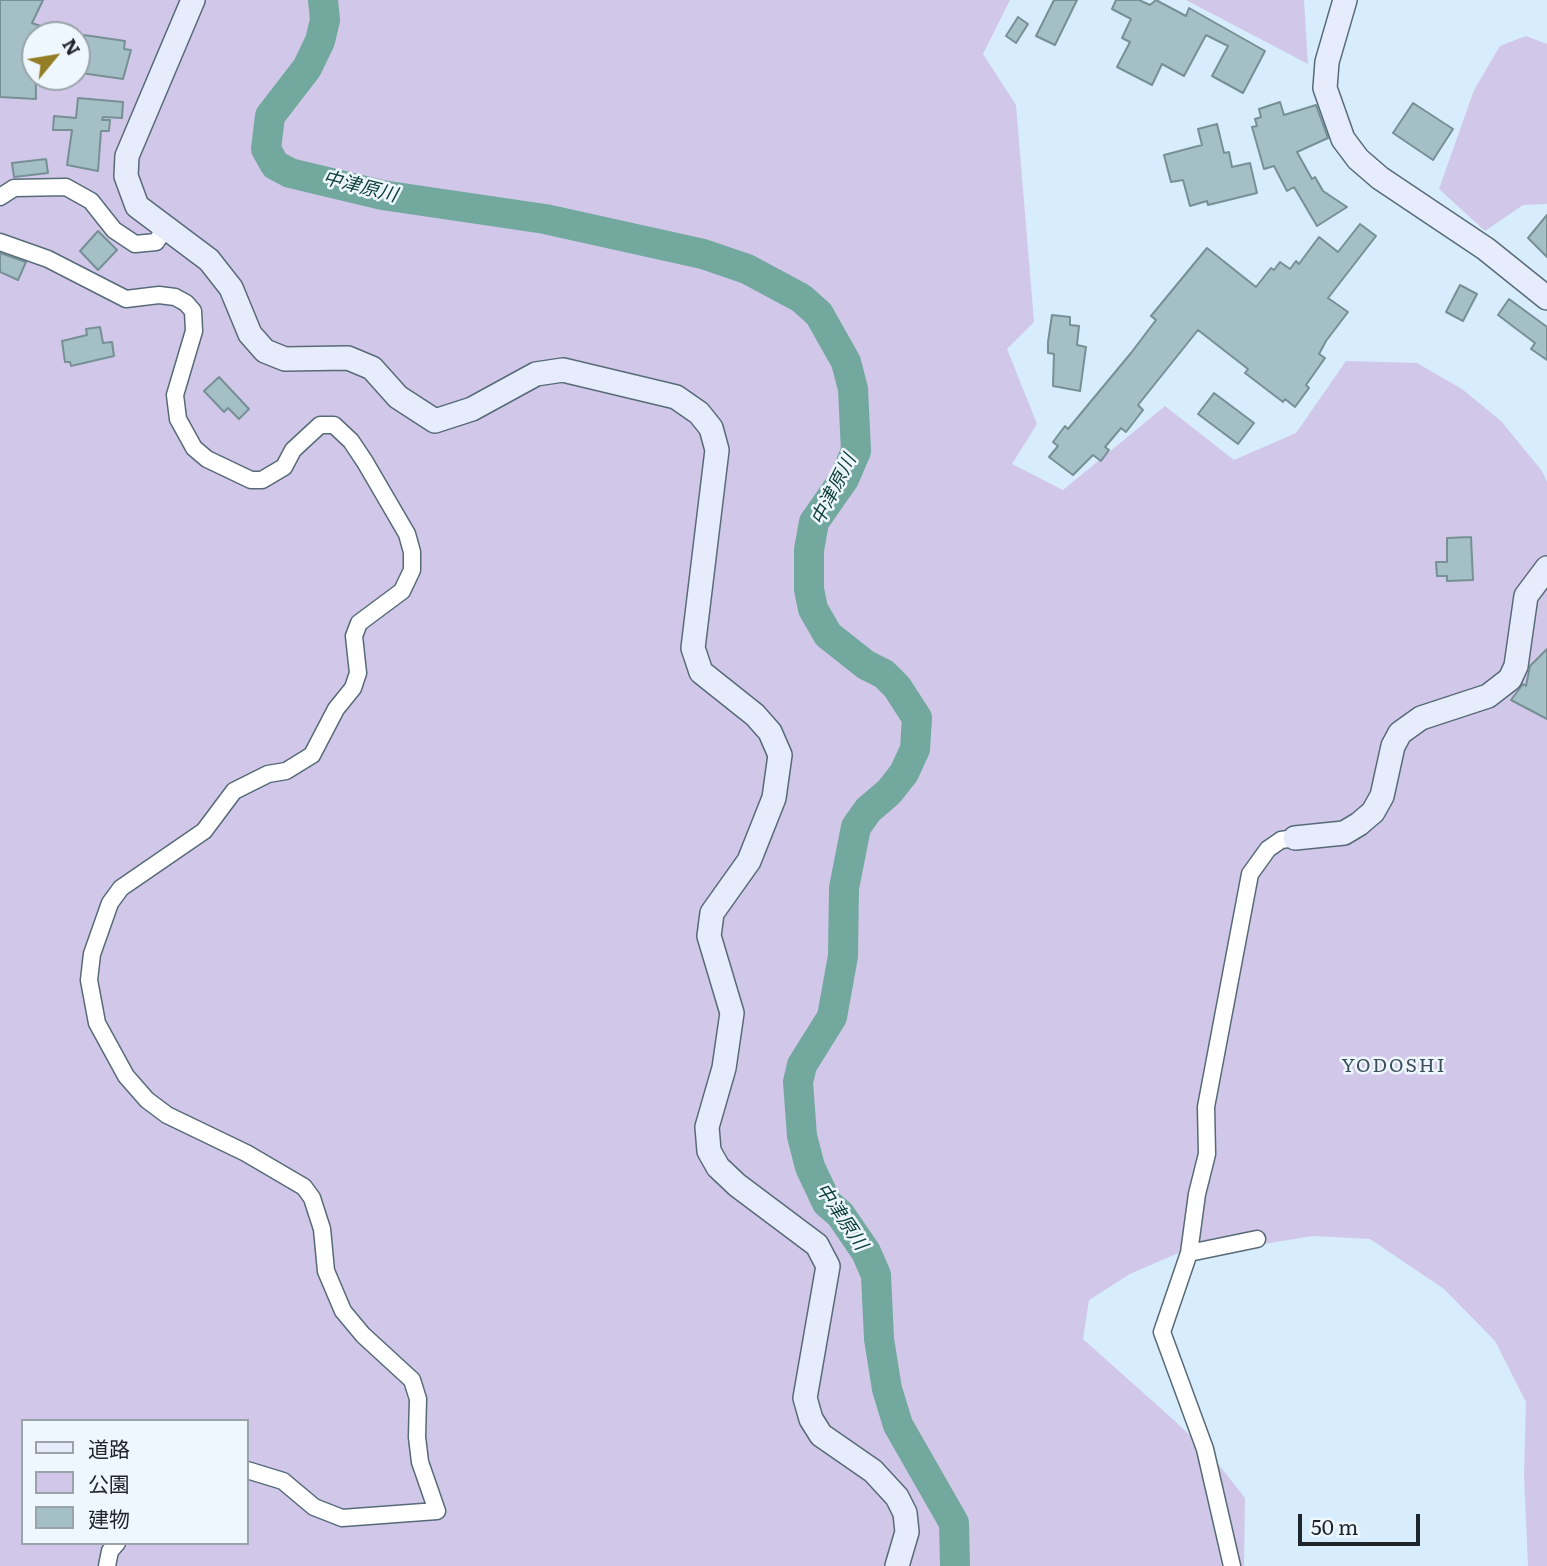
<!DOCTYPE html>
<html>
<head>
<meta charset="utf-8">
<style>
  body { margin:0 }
  #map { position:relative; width:1547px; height:1566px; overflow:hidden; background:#d7ecfc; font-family:Literata,"Noto Sans JP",serif }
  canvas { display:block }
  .legend { position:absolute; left:21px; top:1419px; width:228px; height:126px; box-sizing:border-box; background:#eff7fe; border:2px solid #9ba3aa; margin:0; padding:9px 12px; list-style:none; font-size:21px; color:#1e262b }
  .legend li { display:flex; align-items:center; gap:14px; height:35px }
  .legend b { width:35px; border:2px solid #9ba3aa }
  .north { position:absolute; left:21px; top:21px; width:70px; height:70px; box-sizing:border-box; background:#eff7fe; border:2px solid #9ba3aa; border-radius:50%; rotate:60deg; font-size:19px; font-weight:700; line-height:28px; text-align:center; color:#1e262b }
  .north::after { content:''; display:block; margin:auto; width:24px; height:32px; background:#947e25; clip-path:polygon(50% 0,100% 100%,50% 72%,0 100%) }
  .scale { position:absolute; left:1298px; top:1514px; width:122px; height:32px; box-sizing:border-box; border:4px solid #1e262b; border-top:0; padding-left:9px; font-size:21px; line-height:24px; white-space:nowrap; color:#1e262b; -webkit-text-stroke:5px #eff7fe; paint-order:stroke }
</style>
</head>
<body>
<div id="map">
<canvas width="1547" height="1566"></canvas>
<ul class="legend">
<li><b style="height:9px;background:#e6ecfc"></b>道路</li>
<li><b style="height:19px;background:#d1c8e9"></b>公園</li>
<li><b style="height:19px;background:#a4bfc5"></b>建物</li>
</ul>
<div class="north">N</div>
<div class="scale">50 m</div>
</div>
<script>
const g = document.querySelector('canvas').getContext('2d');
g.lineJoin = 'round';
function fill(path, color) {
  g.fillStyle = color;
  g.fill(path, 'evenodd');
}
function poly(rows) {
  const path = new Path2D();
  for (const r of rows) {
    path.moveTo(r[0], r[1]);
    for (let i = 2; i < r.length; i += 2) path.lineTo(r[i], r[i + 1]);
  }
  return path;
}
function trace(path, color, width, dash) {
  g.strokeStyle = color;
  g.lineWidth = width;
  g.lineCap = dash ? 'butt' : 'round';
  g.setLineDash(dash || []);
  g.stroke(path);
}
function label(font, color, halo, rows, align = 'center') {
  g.font = font + ' Literata,"Noto Sans JP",serif';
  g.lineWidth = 5;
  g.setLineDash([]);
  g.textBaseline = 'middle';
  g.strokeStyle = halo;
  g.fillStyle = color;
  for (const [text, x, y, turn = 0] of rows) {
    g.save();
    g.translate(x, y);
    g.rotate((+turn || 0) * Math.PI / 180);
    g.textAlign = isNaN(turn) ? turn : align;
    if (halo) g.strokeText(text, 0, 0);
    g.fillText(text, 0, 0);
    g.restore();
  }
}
const green = poly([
  [0,0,1010,0,983,54,1016,105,1034,322,1007,349,1037,424,1012,464,1063,490,1165,406,1234,460,1296,433,1346,361,1417,363,1462,389,1501,421,1542,471,1547,482,1547,1566,1528,1566,1524,1475,1526,1402,1495,1341,1444,1289,1370,1239,1313,1236,1257,1245,1197,1245,1130,1274,1089,1300,1083,1339,1176,1422,1215,1460,1245,1498,1244,1566,0,1566],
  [35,35,77,35,77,77,35,77],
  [23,1421,247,1421,247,1543,23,1543],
  [1186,0,1304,0,1308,64],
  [1526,36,1547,44,1547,204,1523,205,1485,231,1439,189,1474,90,1500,46]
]);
const river = poly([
  [323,0,325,20,320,41,307,68,270,116,266,149,275,165,290,173,382,195,545,219,703,254,747,269,801,298,819,314,846,362,853,389,856,451,844,479,814,522,809,550,809,589,813,609,828,635,866,665,884,674,897,687,917,718,915,749,904,773,889,792,868,810,856,827,844,888,843,956,832,1017,802,1065,798,1082,802,1136,810,1167,827,1203,840,1214,866,1252,876,1275,879,1339,887,1389,898,1425,954,1523,955,1566]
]);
const building = poly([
  [0,0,43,0,32,23,60,33,35,35,36,99,0,97,0,0],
  [1054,0,1077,0,1055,45,1036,36,1054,0],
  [1116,0,1139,0,1150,5,1156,0,1186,16,1189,8,1265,51,1243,93,1212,76,1228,46,1206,35,1184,76,1162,64,1152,85,1117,67,1130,42,1122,38,1131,19,1112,9,1116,0],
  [1018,17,1028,24,1016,43,1006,36,1018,17],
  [84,35,125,41,124,49,131,50,123,79,81,73,84,35],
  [78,98,123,102,122,118,103,117,102,120,110,120,109,131,101,131,98,171,67,165,72,130,53,130,54,116,76,118,78,98],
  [1280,102,1284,115,1316,105,1328,138,1297,152,1312,179,1315,177,1323,191,1347,207,1317,226,1294,187,1287,191,1274,166,1264,169,1252,127,1257,126,1255,119,1261,117,1259,109,1280,102],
  [1413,103,1453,129,1433,160,1393,133,1413,103],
  [1217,124,1224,153,1229,152,1232,167,1250,163,1257,193,1208,205,1207,201,1190,206,1183,180,1171,182,1164,155,1202,145,1198,129,1217,124],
  [46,159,48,173,14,177,12,163,46,159],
  [1547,215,1547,257,1528,238,1547,215],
  [1360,224,1376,236,1328,298,1348,312,1326,341,1319,354,1325,358,1306,385,1309,388,1295,407,1285,399,1283,402,1245,373,1248,369,1198,330,1138,405,1143,410,1126,432,1121,428,1105,447,1109,450,1101,461,1093,455,1073,475,1049,457,1058,446,1053,442,1065,426,1068,429,1131,353,1156,320,1151,316,1207,248,1256,287,1271,268,1274,270,1280,262,1290,269,1296,261,1299,264,1319,237,1338,252,1360,224],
  [98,231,117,250,98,270,80,251,98,231],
  [0,253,26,262,18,280,0,272,0,253],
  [1460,285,1477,294,1463,321,1446,312,1460,285],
  [1509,299,1547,327,1547,360,1531,349,1535,343,1498,315,1509,299],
  [1052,315,1070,317,1070,325,1079,326,1077,345,1086,347,1080,391,1053,386,1054,354,1048,353,1048,342,1052,315],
  [100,327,103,343,112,342,114,356,71,366,70,362,65,362,62,341,87,335,86,329,100,327],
  [219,377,249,409,239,419,228,408,224,412,204,391,219,377],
  [1214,393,1254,423,1238,444,1198,414,1214,393],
  [1471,537,1473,580,1447,581,1447,576,1437,576,1436,562,1447,562,1447,538,1471,537],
  [1547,649,1547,719,1511,700,1523,684,1526,686,1530,666,1547,649]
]);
const street = poly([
  [0,197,14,188,66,187,91,201,114,230,135,244,156,242,166,227],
  [0,242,48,259,126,299,159,295,175,297,186,303,193,311,194,331,175,395,178,419,194,448,207,459,251,480,262,480,284,467,293,450,320,425,334,425,351,441,365,462,407,534,412,552,412,570,402,591,359,623,354,636,358,673,353,688,336,709,312,755,286,771,268,774,234,791,204,831,121,888,110,903,92,954,89,980,97,1023,126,1076,147,1100,167,1115,246,1153,304,1187,312,1198,322,1229,326,1271,343,1311,363,1335,412,1380,418,1399,417,1437,420,1462,437,1511,342,1518,314,1507,283,1481,247,1470],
  [1189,1253,1257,1239],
  [107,1566,110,1551,117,1543],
  [1232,1566,1205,1449,1162,1332,1189,1253,1197,1194,1207,1154,1206,1107,1250,874,1268,849,1281,840,1295,838]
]);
const secondary = poly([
  [193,0,127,156,126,176,137,206,209,260,231,288,250,334,265,351,285,359,348,358,372,368,398,397,435,421,472,409,536,374,563,370,676,397,699,413,711,428,717,450,693,648,701,672,755,715,770,732,780,755,774,798,749,861,712,913,709,936,732,1013,724,1068,707,1127,709,1151,718,1167,737,1185,817,1245,828,1266,805,1398,811,1419,821,1435,873,1471,897,1497,905,1513,907,1532,897,1566],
  [1345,0,1327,62,1325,88,1343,139,1358,159,1380,178,1486,249,1547,298],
  [1295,838,1344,833,1359,824,1373,812,1382,796,1393,746,1400,733,1421,718,1488,696,1510,679,1516,666,1526,596,1547,568]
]);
const waterNames = [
  ["中津原川",360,187,14],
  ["中津原川",834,490,-63],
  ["中津原川",841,1217,56]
];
const neighbourhoodNames = [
  ["YODOSHI",1394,1066]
];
fill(green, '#d1c8e9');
trace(river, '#72a89e', 30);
fill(building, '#a4bfc5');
trace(building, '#769095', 2);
trace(street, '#576a78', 19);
trace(secondary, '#576a78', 26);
trace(street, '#fff', 16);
trace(secondary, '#e6ecfc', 23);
label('italic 19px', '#0d3f38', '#eff7fe', waterNames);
g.letterSpacing = '2px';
label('19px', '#3c4e5b', '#eff7fe', neighbourhoodNames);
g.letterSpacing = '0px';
</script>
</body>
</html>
